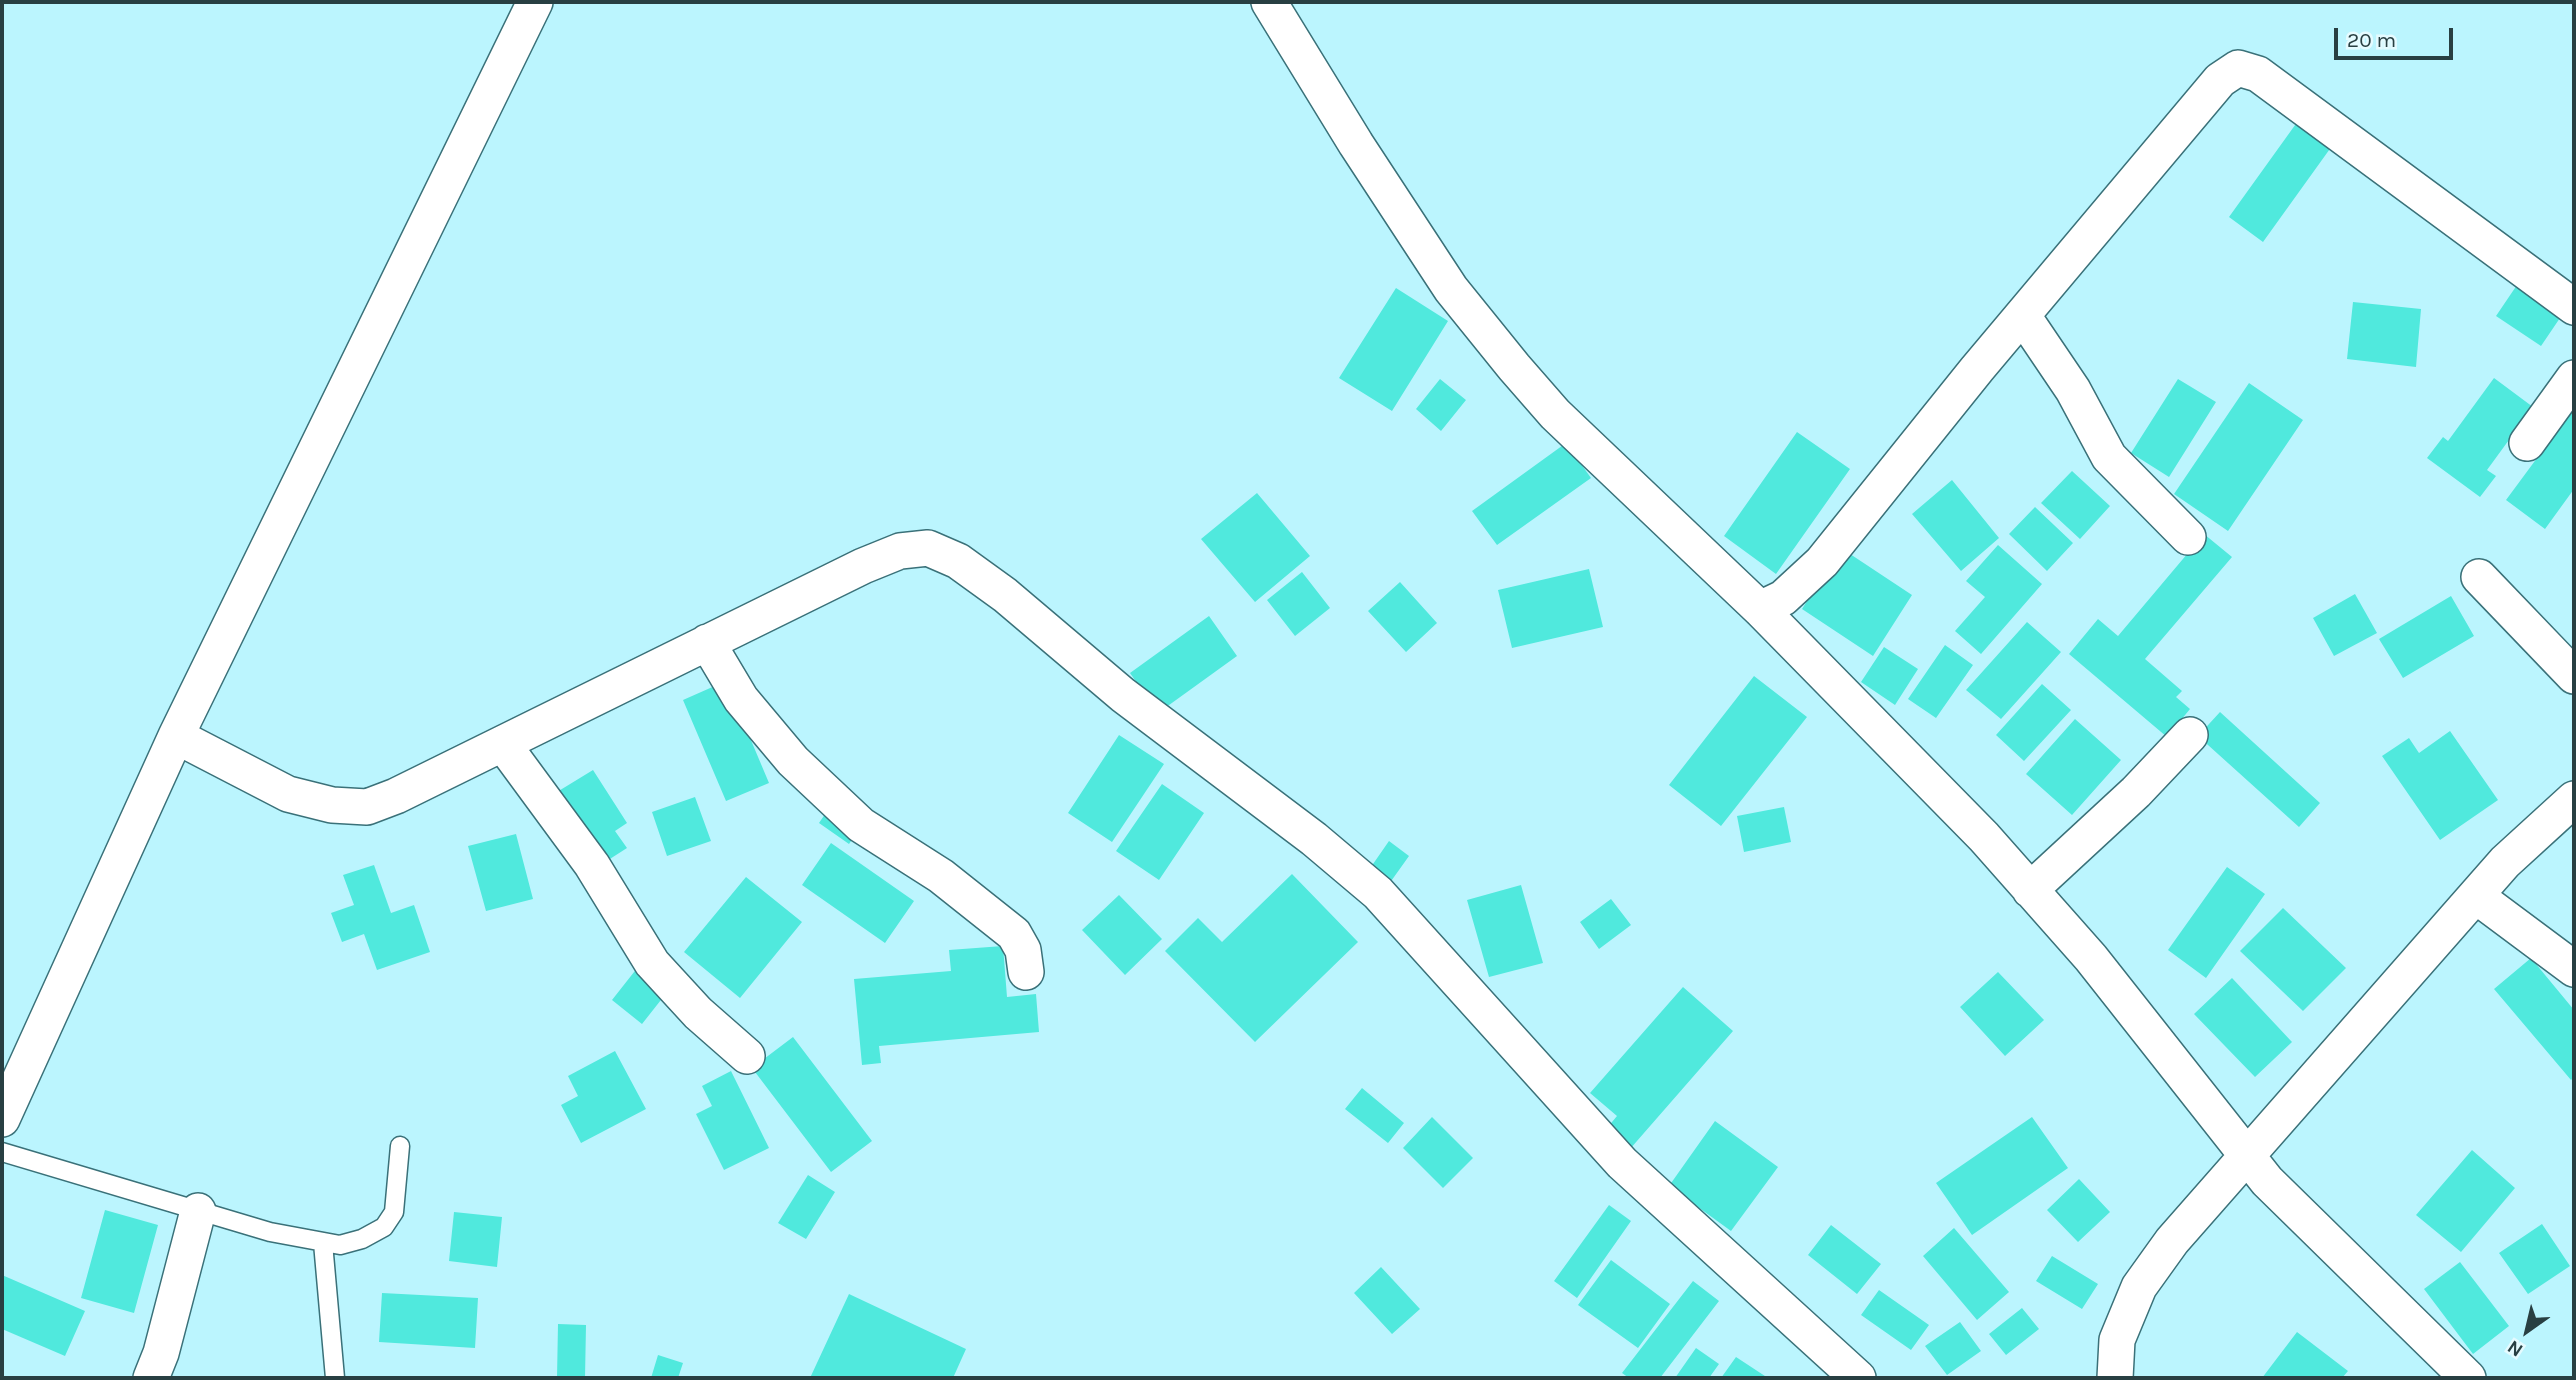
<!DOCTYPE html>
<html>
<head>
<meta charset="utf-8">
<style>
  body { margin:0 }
  #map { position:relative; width:2576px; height:1380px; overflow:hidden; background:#bbf5fe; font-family:Karla,sans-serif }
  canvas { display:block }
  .frame { position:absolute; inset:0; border:4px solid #283f42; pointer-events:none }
  .north { position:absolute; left:2492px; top:1296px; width:70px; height:70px; -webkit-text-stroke:5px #e5fbff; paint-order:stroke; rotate:214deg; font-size:19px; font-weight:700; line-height:28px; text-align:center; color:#283f42 }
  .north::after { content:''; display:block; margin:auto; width:24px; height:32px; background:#283f42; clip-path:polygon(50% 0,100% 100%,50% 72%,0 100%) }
  .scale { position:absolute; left:2334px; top:28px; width:119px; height:32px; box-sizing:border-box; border:4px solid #283f42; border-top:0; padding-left:9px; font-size:21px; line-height:24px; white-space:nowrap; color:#283f42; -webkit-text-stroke:5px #e5fbff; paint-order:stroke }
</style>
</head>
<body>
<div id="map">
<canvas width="2576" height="1380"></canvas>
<div class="frame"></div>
<div class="north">N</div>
<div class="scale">20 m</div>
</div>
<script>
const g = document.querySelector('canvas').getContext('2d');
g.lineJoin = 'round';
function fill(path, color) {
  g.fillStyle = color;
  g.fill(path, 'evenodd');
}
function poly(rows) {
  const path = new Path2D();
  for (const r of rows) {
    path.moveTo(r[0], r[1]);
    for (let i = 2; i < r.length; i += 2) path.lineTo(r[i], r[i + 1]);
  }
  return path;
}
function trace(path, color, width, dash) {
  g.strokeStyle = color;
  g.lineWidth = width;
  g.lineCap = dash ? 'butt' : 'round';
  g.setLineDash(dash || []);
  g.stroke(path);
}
const building = poly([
  [2303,114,2337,139,2263,242,2229,217],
  [2517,285,2562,315,2541,346,2496,316],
  [1396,288,1448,321,1392,411,1339,378],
  [2353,302,2421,309,2416,367,2347,359],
  [2494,378,2533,407,2487,470,2496,476,2480,497,2427,458,2443,437,2448,441],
  [1440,379,1466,400,1441,431,1416,409],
  [2178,379,2216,402,2169,477,2131,453],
  [2249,383,2303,420,2228,531,2174,494],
  [2574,408,2574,489,2545,529,2506,500],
  [1797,432,1850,469,1776,574,1724,536],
  [1566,443,1591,478,1497,545,1472,511],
  [2072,471,2110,506,2080,539,2041,503],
  [1952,480,1999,538,1961,571,1912,514],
  [1257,493,1310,556,1255,602,1201,539],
  [2035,507,2073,543,2047,571,2009,534],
  [2204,534,2232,557,2145,659,2182,691,2176,697,2190,709,2167,737,2069,654,2098,619,2118,636],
  [1998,545,2042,584,1981,654,1955,631,1985,597,1966,581],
  [1841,548,1912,595,1873,656,1802,609],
  [1589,569,1603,627,1512,648,1498,590],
  [1302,572,1330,608,1295,636,1267,600],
  [1400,582,1437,623,1406,652,1368,611],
  [2355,594,2377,633,2334,656,2313,618],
  [2451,596,2474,636,2403,678,2379,639],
  [1209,616,1237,656,1158,713,1130,673],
  [2027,622,2061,652,2001,719,1966,690],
  [1945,645,1973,665,1936,718,1908,699],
  [1884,647,1918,669,1895,705,1861,682],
  [1754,676,1807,717,1721,826,1669,785],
  [726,681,769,783,726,801,683,700],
  [2042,684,2071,710,2024,761,1996,735],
  [2220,712,2320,803,2299,827,2198,736],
  [2075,719,2121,760,2072,815,2026,774],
  [2450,731,2498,800,2440,840,2382,756,2409,738,2419,753],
  [1119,735,1164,764,1112,842,1068,813],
  [593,770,627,823,615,831,627,848,602,864,557,792],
  [1162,784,1204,813,1159,880,1116,851],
  [695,797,711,841,667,856,652,812],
  [834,801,864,822,849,844,819,823],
  [1784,807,1791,842,1744,852,1737,816],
  [516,834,533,899,486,911,468,846],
  [1389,841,1409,856,1384,891,1364,877],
  [831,843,914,901,885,943,802,885],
  [374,865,391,913,414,905,430,952,377,970,364,934,342,942,331,913,354,905,343,875],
  [2227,867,2265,894,2206,978,2168,950],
  [1292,874,1358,942,1255,1042,1165,951,1198,918,1222,942],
  [746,877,802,922,740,998,684,952],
  [1521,885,1543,963,1489,977,1467,900],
  [1119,895,1162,939,1125,975,1082,930],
  [1611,899,1631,925,1599,949,1580,922],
  [2283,908,2346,968,2303,1011,2240,951],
  [1003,946,1007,997,1036,994,1039,1032,879,1046,881,1063,862,1065,854,979,951,971,949,950],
  [2531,958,2574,1010,2574,1077,2571,1080,2494,989],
  [638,967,668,991,642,1024,612,1000],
  [1998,972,2044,1020,2005,1056,1960,1007],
  [2232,978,2292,1042,2255,1077,2194,1014],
  [1683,987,1733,1031,1630,1149,1607,1128,1617,1116,1590,1093],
  [793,1037,872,1141,831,1172,752,1068],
  [615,1051,646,1109,581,1143,561,1105,578,1096,568,1076],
  [731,1071,769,1148,724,1170,696,1114,712,1106,702,1086],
  [1362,1088,1404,1123,1388,1143,1345,1109],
  [1432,1117,1473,1158,1443,1188,1403,1148],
  [2032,1117,2068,1168,1972,1235,1936,1183],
  [1715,1121,1778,1167,1731,1231,1669,1186],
  [2472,1150,2515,1188,2461,1252,2416,1215],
  [808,1175,835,1192,806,1239,778,1223],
  [2079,1179,2110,1212,2078,1242,2047,1210],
  [1609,1205,1631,1221,1577,1298,1554,1281],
  [105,1210,158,1225,134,1313,81,1298],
  [454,1212,502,1217,497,1267,449,1261],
  [2542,1224,2570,1266,2528,1294,2499,1253],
  [1831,1225,1881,1264,1857,1294,1808,1255],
  [1954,1228,2009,1292,1977,1320,1923,1256],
  [2052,1256,2098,1284,2082,1309,2036,1281],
  [1611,1260,1670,1304,1638,1348,1578,1305],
  [2460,1262,2509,1326,2473,1354,2424,1289],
  [1381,1267,1420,1309,1392,1334,1354,1293],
  [2,1275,85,1311,65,1356,2,1329],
  [1693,1281,1719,1301,1660,1378,1629,1378,1622,1373],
  [1879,1290,1929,1325,1911,1350,1861,1315],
  [382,1293,478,1298,475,1348,379,1342],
  [849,1294,966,1349,953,1378,810,1378],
  [2022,1308,2039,1329,2006,1355,1989,1334],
  [1960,1322,1981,1351,1947,1375,1925,1346],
  [558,1324,586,1325,585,1378,557,1378],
  [2297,1332,2348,1371,2342,1378,2262,1378],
  [1696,1348,1719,1364,1709,1378,1675,1378],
  [658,1355,683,1363,678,1378,651,1378],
  [1736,1357,1768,1378,1721,1378]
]);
const service = poly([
  [2,1152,270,1232,340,1245,362,1239,384,1227,394,1212,400,1146],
  [323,1243,335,1378]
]);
const minor = poly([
  [1269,2,1356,144,1451,289,1514,367,1555,414,1760,609,1984,837,2091,958,2267,1181,2468,1378],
  [2023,316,2073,390,2109,457,2188,537],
  [2527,443,2574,378],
  [2479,577,2574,676],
  [1760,609,1783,598,1822,562,1977,369,2220,80,2238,68,2258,74,2574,307],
  [707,642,741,699,793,761,861,825,941,876,1014,934,1023,950,1026,972],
  [176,736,288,794,332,805,367,807,396,796,863,566,900,551,928,548,958,561,1005,595,1123,695,1314,839,1378,893,1622,1163,1858,1378],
  [503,744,592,865,652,963,698,1013,747,1056],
  [2030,890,2136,792,2190,735],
  [2476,896,2574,969],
  [2,1119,176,736,535,2],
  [151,1378,161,1353,198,1211],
  [2115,1378,2117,1340,2139,1287,2172,1241,2505,862,2574,799]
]);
fill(building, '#50e9dd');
trace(service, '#3a7179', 21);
trace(minor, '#3a7179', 38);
trace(service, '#fff', 18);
trace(minor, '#fff', 35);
</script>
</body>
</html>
